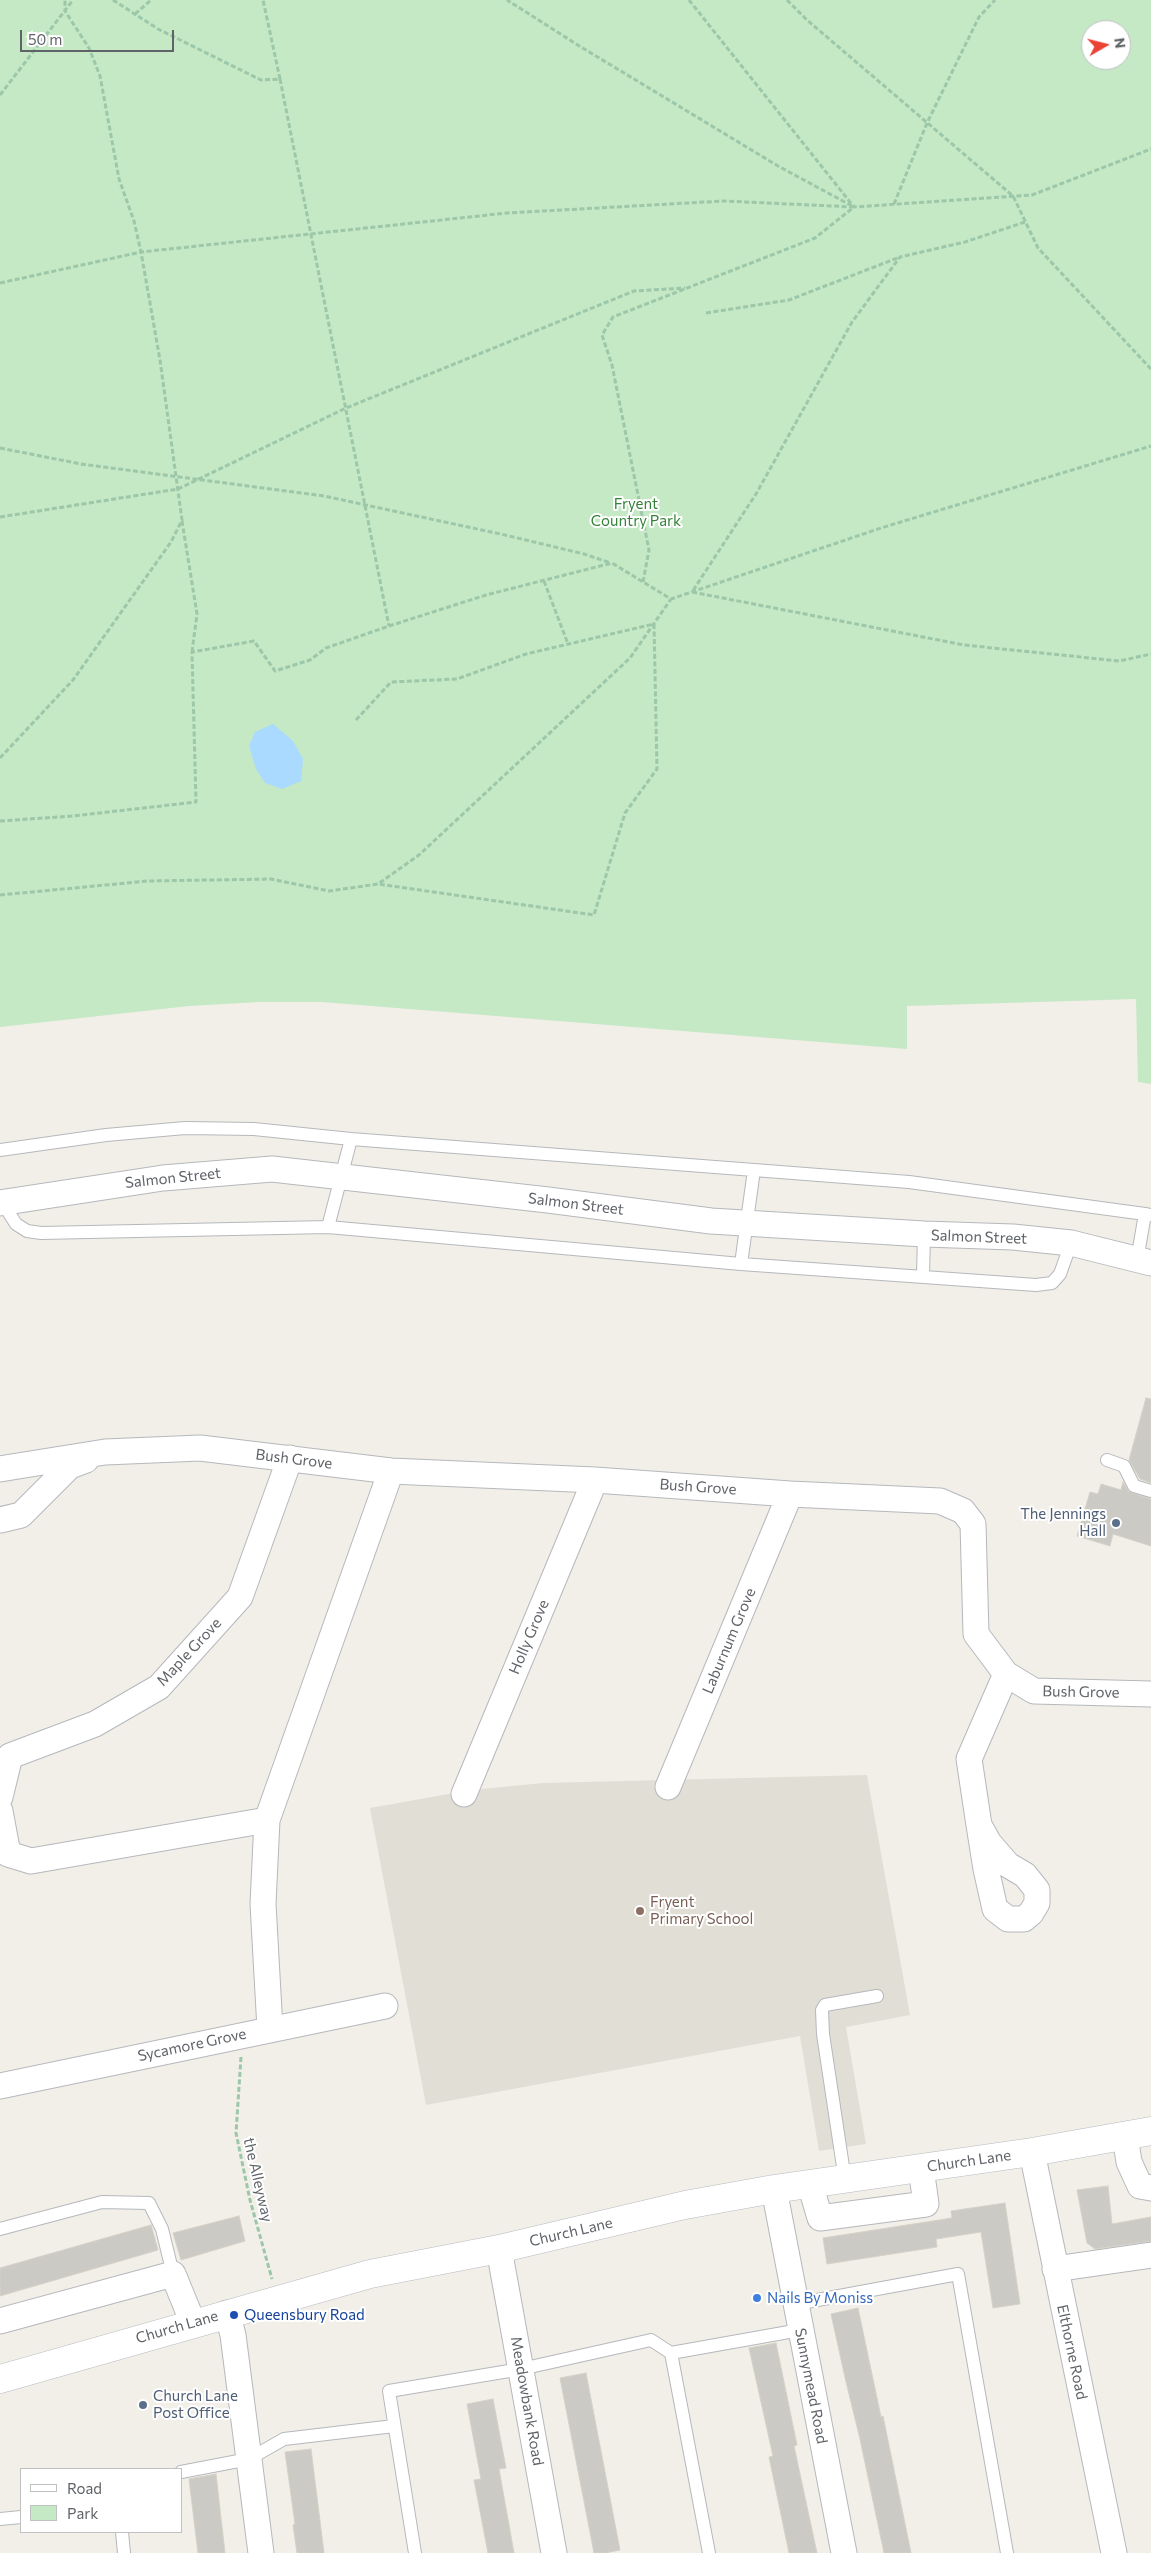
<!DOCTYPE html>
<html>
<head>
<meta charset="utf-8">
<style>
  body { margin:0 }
  #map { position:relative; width:1151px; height:2553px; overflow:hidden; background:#f1efe8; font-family:Commissioner,sans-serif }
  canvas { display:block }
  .legend { position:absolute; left:20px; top:2468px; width:162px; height:65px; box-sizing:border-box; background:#fff; border:1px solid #bfc1c3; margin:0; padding:6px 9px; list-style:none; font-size:15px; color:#5f6368 }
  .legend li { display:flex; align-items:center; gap:10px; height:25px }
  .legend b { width:25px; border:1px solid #bfc1c3 }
  .north { position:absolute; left:1081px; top:20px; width:50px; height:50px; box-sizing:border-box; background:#fff; border:1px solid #bfc1c3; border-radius:50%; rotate:82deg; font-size:14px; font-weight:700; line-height:20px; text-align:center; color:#5f6368 }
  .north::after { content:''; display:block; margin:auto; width:18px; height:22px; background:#ea4335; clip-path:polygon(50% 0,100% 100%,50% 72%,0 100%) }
  .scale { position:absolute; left:20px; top:30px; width:154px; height:22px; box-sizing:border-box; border:2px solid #5f6368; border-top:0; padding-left:6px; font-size:15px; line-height:18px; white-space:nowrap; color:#5f6368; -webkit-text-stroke:4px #fff; paint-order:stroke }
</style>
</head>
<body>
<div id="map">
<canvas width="1151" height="2553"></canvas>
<ul class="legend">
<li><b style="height:6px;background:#fff"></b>Road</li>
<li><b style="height:14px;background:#c5e8c5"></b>Park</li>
</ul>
<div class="north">N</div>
<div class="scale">50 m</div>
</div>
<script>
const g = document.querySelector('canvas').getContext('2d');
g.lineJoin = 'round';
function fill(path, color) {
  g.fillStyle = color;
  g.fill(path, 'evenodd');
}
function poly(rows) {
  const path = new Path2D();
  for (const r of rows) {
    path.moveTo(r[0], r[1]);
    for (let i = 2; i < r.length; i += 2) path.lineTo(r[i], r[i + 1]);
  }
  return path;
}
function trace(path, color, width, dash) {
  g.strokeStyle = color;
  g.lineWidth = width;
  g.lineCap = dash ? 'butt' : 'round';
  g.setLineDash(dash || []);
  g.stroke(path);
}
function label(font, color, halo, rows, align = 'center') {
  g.font = font + ' Commissioner,sans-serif';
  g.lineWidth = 4;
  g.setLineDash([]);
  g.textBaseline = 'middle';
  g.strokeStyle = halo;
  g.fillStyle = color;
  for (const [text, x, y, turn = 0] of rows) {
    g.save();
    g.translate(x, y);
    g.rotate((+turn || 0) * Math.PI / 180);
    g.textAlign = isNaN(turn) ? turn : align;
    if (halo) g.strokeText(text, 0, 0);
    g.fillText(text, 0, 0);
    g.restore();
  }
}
const education = poly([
  [867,1775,910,2015,846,2027,866,2144,819,2151,800,2036,426,2105,370,1808,471,1790,543,1783]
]);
const green = poly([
  [0,0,1151,0,1151,1084,1138,1082,1136,999,907,1006,907,1049,322,1002,260,1002,189,1006,0,1027],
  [1091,30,1121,30,1121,60,1091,60]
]);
const water = poly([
  [273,724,293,741,303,759,301,781,282,789,265,783,256,769,249,746,255,732]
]);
const building = poly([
  [1146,1398,1151,1399,1151,1483,1140,1479,1129,1460,1146,1398],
  [1123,1482,1129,1492,1151,1499,1151,1546,1113,1534,1110,1546,1077,1536,1090,1492,1098,1494,1101,1484,1121,1490,1123,1482],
  [1108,2186,1112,2224,1151,2217,1151,2241,1095,2249,1087,2243,1077,2190,1108,2186],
  [1005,2203,1020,2304,993,2308,981,2232,936,2239,937,2247,827,2264,823,2238,952,2218,951,2211,1005,2203],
  [239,2216,245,2241,181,2260,173,2233,239,2216],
  [151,2225,158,2250,0,2296,0,2268,151,2225],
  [858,2308,881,2417,883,2416,911,2553,884,2553,860,2439,846,2382,831,2314,858,2308],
  [776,2343,797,2445,794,2446,817,2553,789,2553,769,2457,773,2456,749,2348,776,2343],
  [586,2373,620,2550,605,2553,594,2553,560,2378,586,2373],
  [493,2399,506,2468,499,2469,514,2553,488,2553,474,2480,481,2479,467,2404,493,2399],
  [311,2449,324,2553,297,2553,293,2525,295,2524,285,2452,311,2449],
  [216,2474,225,2553,198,2553,189,2479,216,2474]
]);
const path = poly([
  [113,0,158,29,261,80,280,79,263,0],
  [689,0,854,207,1032,195,1151,149],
  [787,0,807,20,1013,196,1038,248,1151,369],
  [135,14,151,0],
  [280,79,389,626],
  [0,95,73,0],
  [894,204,927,123,979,17,995,0],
  [1025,222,965,242,900,257,852,322,756,494,692,592,964,645,1119,661,1151,654],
  [0,283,141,252,507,213,724,201,854,207,778,166,581,47,507,0],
  [706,313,789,300,900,257],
  [0,448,81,464,324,496,505,535,584,554,611,563],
  [0,517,178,489,346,408,634,291,685,288],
  [182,521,197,614,192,652],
  [544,581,568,644],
  [643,582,649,550,612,365,602,335,613,317,815,238,854,207],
  [356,720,391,682,457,679,526,654,654,624,657,769,625,813,594,915,378,884],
  [0,758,73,680,171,542,182,520,160,360,141,252,134,221,119,179,100,76,89,48,65,11,65,0],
  [0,821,73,816,196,802,192,652,254,641,275,671,310,660,326,648,389,626,486,595,612,563,671,599,881,528,1151,446],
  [0,895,148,881,271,879,329,891,378,884,419,855,630,658,671,599],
  [241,2057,236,2133,250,2200,272,2279]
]);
const service = poly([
  [0,1150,106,1135,185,1128,254,1129,351,1139],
  [7,1201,9,1213,16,1224,27,1231,41,1233,328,1227,741,1264,1036,1285,1052,1283,1060,1274,1071,1243],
  [328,1227,351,1139,754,1170],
  [1137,1260,1145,1214,1151,1215],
  [741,1264,754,1170,909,1182,1145,1214],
  [923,1276,924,1234],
  [1107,1460,1124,1466,1134,1486,1151,1491],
  [845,2180,823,2034,822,2010,825,2005,877,1996],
  [0,2229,102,2202,149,2203,162,2229,173,2274],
  [796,2304,958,2274,1007,2553],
  [671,2353,800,2330],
  [181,2472,249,2459,284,2439,394,2426],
  [0,2519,21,2517],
  [122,2532,124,2553],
  [415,2553,389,2391,521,2369,651,2340,671,2353,709,2553]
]);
const minor = poly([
  [0,1203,163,1178,272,1169,548,1200,711,1221,924,1234,1013,1237,1071,1243,1151,1263],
  [0,1469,105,1452,200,1448,391,1471,595,1480,790,1494,940,1501,963,1511,973,1524,976,1634,1006,1674,1034,1691,1151,1694],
  [0,1520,21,1515,70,1466,86,1460],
  [668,1787,790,1494],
  [464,1794,595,1480],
  [0,1797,10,1756,95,1724,159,1687,240,1597,290,1458],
  [0,1811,8,1854,31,1861,267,1820],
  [979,1825,989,1843,1008,1865,1025,1875,1037,1890,1037,1903,1031,1913,1024,1919,1008,1919,995,1909,986,1869,979,1825,969,1759,1006,1674],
  [270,2029,263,1904,267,1820,391,1471],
  [0,2086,385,2006],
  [1125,2136,1129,2162,1140,2186,1151,2188],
  [1032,2152,1114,2553],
  [810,2184,820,2218,926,2204,921,2168],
  [774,2189,844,2553],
  [499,2249,554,2553],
  [1055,2269,1151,2255],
  [227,2313,233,2335,261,2553],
  [0,2321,173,2274,193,2323]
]);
const secondary = poly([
  [0,2379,370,2274,499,2249,685,2205,774,2189,1032,2152,1151,2131]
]);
const markers = [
  [1116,1523,5,"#5c6f8a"],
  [640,1911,5,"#8d6e63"],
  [757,2298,5,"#3f7fe0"],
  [234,2315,5,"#1a4fb4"],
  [143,2405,5,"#5c6f8a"]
];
const parkNames = [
  ["Fryent",636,504],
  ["Country Park",636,521]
];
const streetNames = [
  ["Salmon Street",173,1178,-6],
  ["Salmon Street",576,1204,7],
  ["Salmon Street",979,1237,2],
  ["Bush Grove",294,1459,7],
  ["Bush Grove",698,1487,4],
  ["Holly Grove",529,1637,-67],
  ["Laburnum Grove",729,1641,-67],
  ["Maple Grove",189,1652,-47],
  ["Bush Grove",1081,1692,1],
  ["Sycamore Grove",192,2045,-12],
  ["Church Lane",969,2161,-8],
  ["the Alleyway",258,2180,77],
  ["Church Lane",571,2232,-13],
  ["Church Lane",177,2327,-16],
  ["Elthorne Road",1072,2352,78],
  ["Sunnymead Road",811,2386,79],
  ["Meadowbank Road",527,2401,80]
];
const serviceNames = [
  ["The Jennings",1106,1514],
  ["Hall",1106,1531],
  ["Church Lane",153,2396,"left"],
  ["Post Office",153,2413,"left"]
];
const educationNames = [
  ["Fryent",650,1902],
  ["Primary School",650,1919]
];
const shopNames = [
  ["Nails By Moniss",767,2298]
];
const transitNames = [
  ["Queensbury Road",244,2315]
];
fill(education, '#e1ded6');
fill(green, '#c5e8c5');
fill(water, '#aadaff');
fill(building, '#cccac5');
trace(building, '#d6d1c6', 1);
trace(service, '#b5b8bc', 14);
trace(minor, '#b5b8bc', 27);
trace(secondary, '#b6babf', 29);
trace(path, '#9cc7a9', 3, [5, 2.5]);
trace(service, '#fff', 12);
trace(minor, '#fff', 25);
trace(secondary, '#fff', 28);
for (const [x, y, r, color] of markers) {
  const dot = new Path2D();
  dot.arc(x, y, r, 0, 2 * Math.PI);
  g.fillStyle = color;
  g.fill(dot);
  trace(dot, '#fff', 2);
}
label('15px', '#348238', '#fff', parkNames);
label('15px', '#5f6368', '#fff', streetNames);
label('15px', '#4e5e75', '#fff', serviceNames, 'right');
label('15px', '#785e54', '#fff', educationNames, 'left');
label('15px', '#366cbe', '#fff', shopNames, 'left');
label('15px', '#164399', '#fff', transitNames, 'left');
</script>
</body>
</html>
